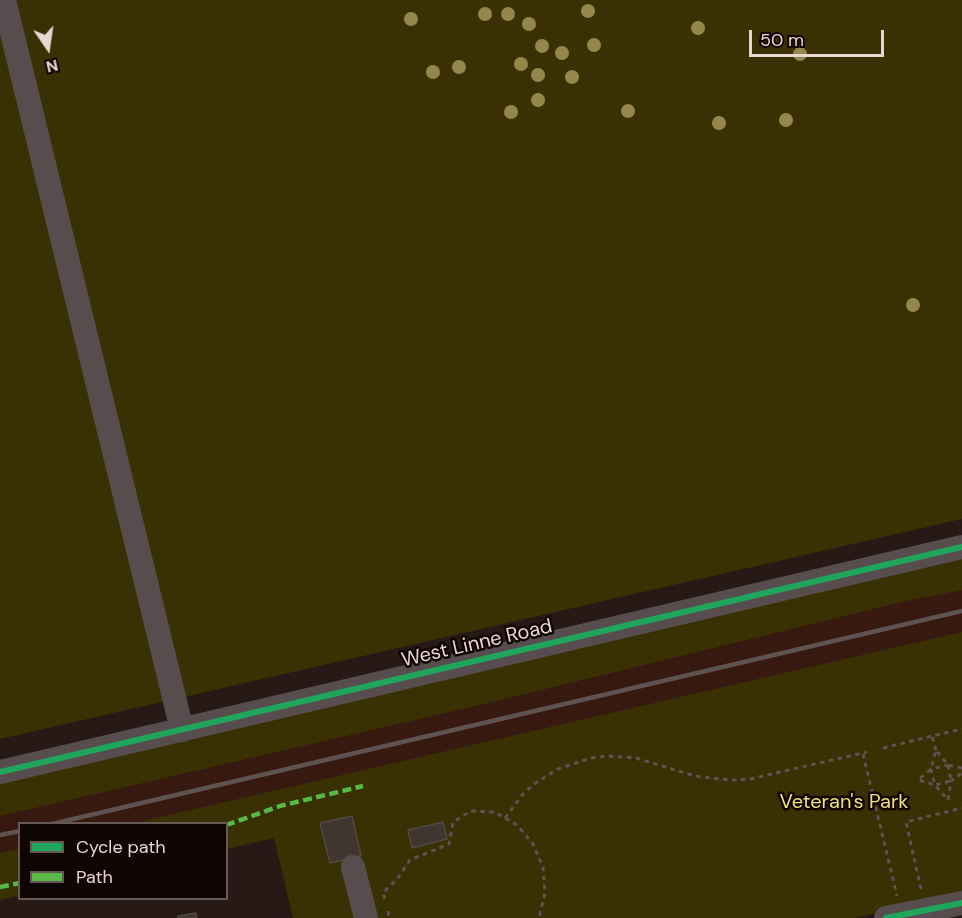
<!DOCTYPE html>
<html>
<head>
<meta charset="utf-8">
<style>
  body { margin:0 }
  #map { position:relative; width:962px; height:918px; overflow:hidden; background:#271915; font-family:"DM Sans",sans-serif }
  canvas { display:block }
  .legend { position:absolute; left:18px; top:822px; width:210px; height:78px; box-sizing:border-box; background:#0f0503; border:2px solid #665955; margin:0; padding:8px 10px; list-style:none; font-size:18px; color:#e9d6d0 }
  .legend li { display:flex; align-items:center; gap:12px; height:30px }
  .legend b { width:30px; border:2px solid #665955 }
  .north { position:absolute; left:18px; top:18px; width:60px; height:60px; -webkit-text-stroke:4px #0f0503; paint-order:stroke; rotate:167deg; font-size:16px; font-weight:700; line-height:24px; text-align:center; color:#e9d6d0 }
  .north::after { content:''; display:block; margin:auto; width:21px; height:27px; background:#e9d6d0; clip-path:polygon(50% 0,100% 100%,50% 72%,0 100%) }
  .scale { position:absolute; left:749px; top:30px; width:135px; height:27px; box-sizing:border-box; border:3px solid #e9d6d0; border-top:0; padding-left:8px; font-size:18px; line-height:21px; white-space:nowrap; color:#e9d6d0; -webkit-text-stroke:4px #0f0503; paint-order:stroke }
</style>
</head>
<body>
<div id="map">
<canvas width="962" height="918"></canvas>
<ul class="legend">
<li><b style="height:8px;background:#20a55d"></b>Cycle path</li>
<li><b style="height:8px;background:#58b947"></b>Path</li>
</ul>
<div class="north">N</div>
<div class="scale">50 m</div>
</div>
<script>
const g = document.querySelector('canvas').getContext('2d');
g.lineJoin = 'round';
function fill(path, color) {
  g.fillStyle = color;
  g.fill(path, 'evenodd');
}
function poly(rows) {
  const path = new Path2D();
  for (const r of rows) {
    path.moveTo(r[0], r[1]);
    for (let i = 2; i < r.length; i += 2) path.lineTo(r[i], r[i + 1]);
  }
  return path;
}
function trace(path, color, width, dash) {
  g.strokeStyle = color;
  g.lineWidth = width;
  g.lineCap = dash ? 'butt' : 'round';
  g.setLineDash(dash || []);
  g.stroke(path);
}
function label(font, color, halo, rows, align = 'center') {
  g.font = font + ' "DM Sans",sans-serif';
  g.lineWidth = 5;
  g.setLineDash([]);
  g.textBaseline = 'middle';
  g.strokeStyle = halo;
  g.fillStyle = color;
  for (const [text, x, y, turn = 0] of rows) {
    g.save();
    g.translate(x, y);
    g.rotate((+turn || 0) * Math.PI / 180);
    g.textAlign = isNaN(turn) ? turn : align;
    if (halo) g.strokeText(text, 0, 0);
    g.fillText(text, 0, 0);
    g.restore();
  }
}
const built = poly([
  [962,557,962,658,227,849,226,824,20,824,19,896,0,900,0,782]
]);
const green = poly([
  [0,0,962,0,962,519,0,739],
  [962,557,962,590,906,601,484,704,0,816,0,782],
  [962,632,962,895,854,918,293,918,274,838,227,849,226,824,130,824],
  [19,849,19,896,0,900,0,853]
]);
const building = poly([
  [352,816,361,856,330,863,320,823,352,816],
  [443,822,447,839,412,848,408,830,443,822],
  [196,913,197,918,178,918,178,916,196,913]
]);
const path = poly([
  [883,748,932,736],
  [936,750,932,736,962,729],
  [863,754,897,896],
  [948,765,951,781,935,785,931,769,948,765],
  [962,768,948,765,936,750,931,769,918,780,935,785,948,800,951,781,962,773],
  [505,818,523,794,534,784,558,769,591,758,607,756,636,758,695,776,730,780,750,779,867,752],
  [921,889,906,822,962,808],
  [385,899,383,893,397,879,410,860,449,844,453,822,471,811,495,812,517,825,533,844,543,867,545,893,539,918],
  [388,911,389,918]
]);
const minor = poly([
  [4,0,182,730],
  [0,772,962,547],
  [353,867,366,918],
  [886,918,962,903]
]);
const rail = poly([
  [52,824,962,611],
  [0,835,20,831]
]);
const quiet = poly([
  [226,825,280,806,363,786],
  [0,887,20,883]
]);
const cycleway = poly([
  [0,772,962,547],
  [886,918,962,903]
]);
const trees = [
  [588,11],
  [485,14],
  [508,14],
  [411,19],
  [529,24],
  [698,28],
  [594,45],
  [542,46],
  [562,53],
  [800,54],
  [521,64],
  [459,67],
  [433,72],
  [538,75],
  [572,77],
  [538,100],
  [628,111],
  [511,112],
  [786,120],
  [719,123],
  [913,305]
];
const streetNames = [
  ["West Linne Road",477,644,-13]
];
const parkNames = [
  ["Veteran's Park",844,803]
];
fill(built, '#381910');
fill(green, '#393103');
fill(building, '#40352f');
trace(building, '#524841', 1.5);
trace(path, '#5d5251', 3, [4.5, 4.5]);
trace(minor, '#584d4e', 24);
trace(rail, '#5d5351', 4.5);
trace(quiet, '#58b947', 4.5, [9, 4.5]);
trace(cycleway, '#20a55d', 6);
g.fillStyle = '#95864b';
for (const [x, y] of trees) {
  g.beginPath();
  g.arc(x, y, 7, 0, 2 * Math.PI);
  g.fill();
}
label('20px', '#e9d6d0', '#0f0503', streetNames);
label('20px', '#efe078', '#0f0503', parkNames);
</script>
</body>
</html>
